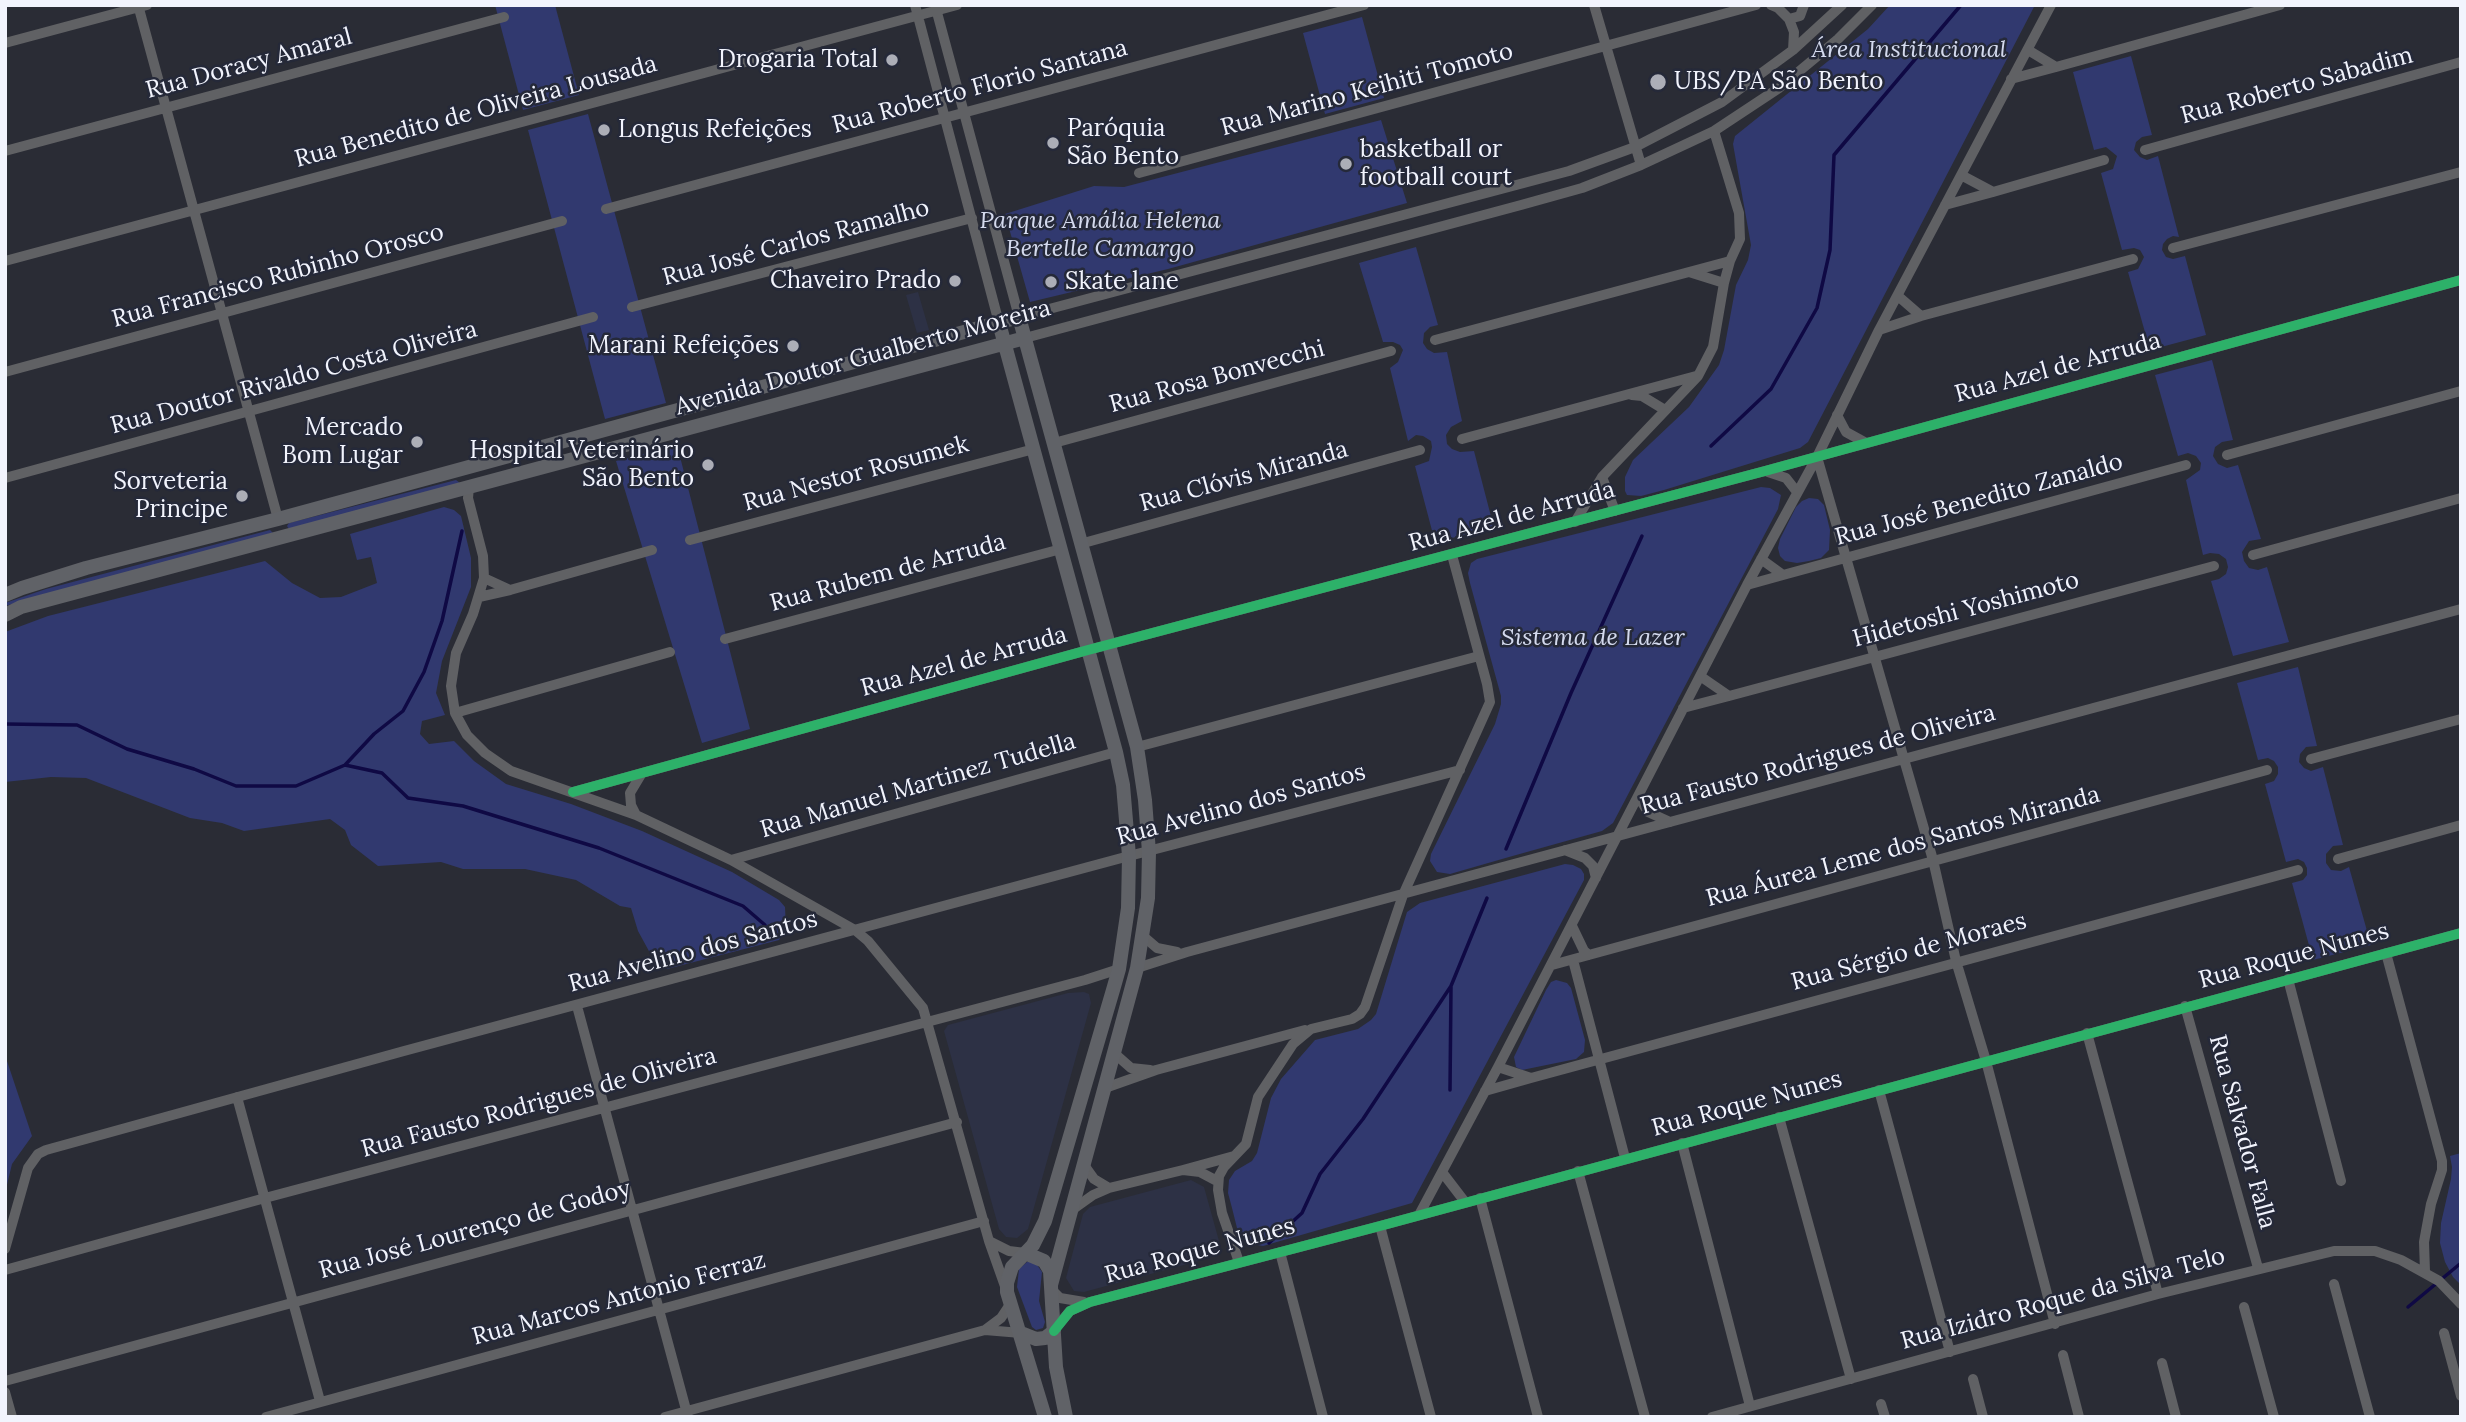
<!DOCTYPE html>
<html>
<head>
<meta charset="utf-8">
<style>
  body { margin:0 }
  #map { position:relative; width:2466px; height:1422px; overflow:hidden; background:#2a2c35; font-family:Lora,serif }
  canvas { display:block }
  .frame { position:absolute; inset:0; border:7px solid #f2f4fd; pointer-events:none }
</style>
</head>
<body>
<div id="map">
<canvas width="2466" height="1422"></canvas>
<div class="frame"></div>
</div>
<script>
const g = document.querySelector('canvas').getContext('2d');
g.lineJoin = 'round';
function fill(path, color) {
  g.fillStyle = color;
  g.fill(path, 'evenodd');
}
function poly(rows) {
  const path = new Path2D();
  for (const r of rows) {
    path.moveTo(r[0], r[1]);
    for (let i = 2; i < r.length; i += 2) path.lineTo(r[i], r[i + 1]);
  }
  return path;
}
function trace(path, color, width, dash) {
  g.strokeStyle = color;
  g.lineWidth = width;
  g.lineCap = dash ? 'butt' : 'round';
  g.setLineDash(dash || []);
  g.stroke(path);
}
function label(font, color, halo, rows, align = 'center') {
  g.font = font + ' Lora,serif';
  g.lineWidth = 5;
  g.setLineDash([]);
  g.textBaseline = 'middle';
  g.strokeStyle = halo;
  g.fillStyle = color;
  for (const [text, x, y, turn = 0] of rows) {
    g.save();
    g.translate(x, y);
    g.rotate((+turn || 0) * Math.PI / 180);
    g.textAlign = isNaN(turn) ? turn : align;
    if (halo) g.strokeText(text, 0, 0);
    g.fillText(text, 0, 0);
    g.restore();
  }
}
const built = poly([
  [918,292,929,330,917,333,906,295],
  [1084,992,1089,994,1091,1003,1028,1229,1017,1238,1006,1237,999,1229,944,1031,948,1025,1068,993],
  [1191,1180,1204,1187,1219,1241,1216,1254,1206,1259,1084,1292,1074,1291,1066,1278,1083,1214,1090,1207]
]);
const green = poly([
  [495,5,555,5,579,95,523,110],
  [1890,5,2035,5,1808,442,1800,448,1664,490,1641,496,1627,495,1625,491,1625,477,1633,460,1689,407,1719,365,1724,350,1736,285,1748,260,1751,245,1733,144,1735,136,1868,29],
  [1362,17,1384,98,1325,114,1303,33],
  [2131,56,2152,135,2142,137,2136,142,2134,150,2140,157,2147,160,2158,156,2179,237,2173,236,2167,239,2163,244,2162,250,2166,257,2173,259,2185,256,2206,335,2150,350,2128,272,2138,269,2144,257,2140,250,2134,248,2122,250,2101,173,2113,169,2117,156,2106,147,2094,150,2073,72],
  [588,114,666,403,605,419,528,130],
  [1381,120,1407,203,1168,269,1030,302,1005,214,1094,186,1124,187],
  [1416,247,1438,325,1430,327,1424,333,1423,343,1427,349,1434,353,1447,352,1462,421,1451,427,1446,435,1447,444,1452,449,1460,452,1474,451,1494,528,1435,542,1415,466,1429,461,1432,447,1431,441,1423,436,1416,435,1408,441,1390,368,1398,362,1403,350,1400,345,1393,342,1383,342,1359,263],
  [2212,360,2233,440,2222,442,2215,447,2213,456,2218,464,2227,468,2238,465,2261,539,2249,541,2242,552,2244,561,2249,568,2258,570,2267,567,2289,642,2233,656,2211,581,2219,579,2226,574,2228,567,2226,559,2219,554,2210,553,2203,555,2186,480,2200,470,2201,463,2196,456,2188,453,2178,456,2155,375],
  [677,445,750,729,702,743,616,461],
  [456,480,460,483,289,529,287,526,289,523],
  [1761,487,1770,488,1781,495,1778,509,1613,823,1602,831,1509,857,1450,874,1437,872,1430,861,1431,854,1495,724,1501,704,1501,696,1470,583,1468,573,1471,563,1477,559],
  [1809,498,1818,499,1824,505,1830,530,1829,550,1821,558,1809,561,1797,563,1785,561,1780,556,1778,548,1780,539,1796,507,1802,501],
  [444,507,454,510,461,516,471,558,471,587,442,661,436,693,445,715,422,721,420,734,429,744,454,741,474,761,506,784,571,804,642,831,732,872,779,900,785,907,786,929,779,940,667,969,650,953,638,931,631,908,620,906,576,880,525,869,463,869,441,862,378,866,351,845,345,830,330,819,244,831,222,823,190,818,86,778,51,777,5,782,5,632,48,616,265,561,292,583,320,598,341,597,377,583,371,557,357,560,350,534],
  [270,530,273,533,5,606,5,603,46,589],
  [2298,667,2317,746,2306,747,2300,754,2299,762,2304,768,2311,771,2323,767,2343,845,2333,846,2326,854,2326,863,2331,870,2341,871,2349,867,2371,945,2313,960,2292,883,2303,880,2307,875,2307,868,2304,862,2298,859,2286,862,2265,784,2274,781,2278,774,2278,767,2274,761,2268,758,2258,760,2237,683],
  [1565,864,1573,865,1581,869,1584,874,1584,880,1412,1203,1263,1246,1246,1243,1237,1228,1232,1208,1228,1193,1229,1180,1235,1171,1252,1161,1257,1153,1271,1098,1281,1079,1308,1048,1315,1040,1358,1029,1371,1020,1376,1014,1407,912,1420,903],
  [1556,980,1567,983,1571,988,1585,1040,1584,1052,1576,1059,1522,1070,1516,1067,1514,1057,1546,990,1551,982],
  [5,1055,32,1136,12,1164,5,1193],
  [2461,1153,2461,1285,2453,1277,2445,1262,2440,1243,2441,1223,2451,1179,2452,1167,2450,1156],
  [1027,1262,1035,1262,1042,1272,1039,1301,1045,1322,1043,1328,1036,1330,1032,1327,1017,1287,1019,1269]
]);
const stream = poly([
  [1711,446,1771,389,1817,308,1830,250,1834,155,1961,5],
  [5,724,77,725,127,749,194,769,236,786,296,786,345,765,382,773,408,798,463,806,599,848,743,906,765,925],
  [345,765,374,734,403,711,424,672,442,621,462,531],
  [1506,849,1571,693,1642,536],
  [1450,1090,1451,987],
  [1269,1243,1302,1213,1320,1174,1363,1119,1451,986,1487,898],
  [2408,1307,2461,1263]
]);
const minor = poly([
  [138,5,278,519],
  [915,5,999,323],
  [935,5,1019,317,1569,171,1635,147,1722,102,1793,50,1842,5],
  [1594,5,1641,165],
  [1771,5,1778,8,1789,19,1794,32,1793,50],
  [1789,19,1800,16,1804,5],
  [5,43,147,5],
  [2056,67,2280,5],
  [2011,79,2056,67,2028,50],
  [2145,150,2461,62],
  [5,151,504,17],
  [1139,173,1756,5],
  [1993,192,2104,160],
  [1945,205,1993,192,1961,175],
  [606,209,1364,5],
  [2173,248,2461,172],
  [5,261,957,5],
  [1724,283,1689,272,1730,261],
  [632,307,972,218],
  [1921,316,2133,259],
  [1879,330,1921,316,1898,296],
  [1025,338,1521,205,1582,188,1641,165,1714,131,1779,88,1838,39,1872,5],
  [1435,340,1689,272],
  [5,372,562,221],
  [1632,395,1642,396,1665,410],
  [1837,415,1846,432,1866,443],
  [1462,439,1696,376],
  [1054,443,1391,351],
  [2227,455,2461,391],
  [1817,457,1933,860,1956,961,1986,1061,2055,1324],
  [1768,472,1786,478,1797,492],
  [1602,477,1698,376,1713,347,1724,283,1730,261,1740,239,1739,213,1714,131],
  [5,478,593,317],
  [469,487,468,498,483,556,484,578,473,614,456,653,451,686,455,713,467,735,485,753,511,771,636,815,731,860,855,930,868,941,923,1008,989,1241,1006,1289],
  [1575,522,1602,477,1615,511],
  [690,540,1034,449],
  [1080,544,1420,450],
  [2253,555,2461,498],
  [1783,575,2186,465],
  [1747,585,1783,575,1761,559],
  [510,590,652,550],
  [479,597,510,590,484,578],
  [725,639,1061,549],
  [1729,696,2214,566],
  [1683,708,1729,696,1700,676],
  [455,713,670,652],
  [1137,747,1479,656],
  [2311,759,2461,719],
  [573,792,1088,650,1765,471,2461,280],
  [1638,796,1648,812,1670,822],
  [636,815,631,805,630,793,642,773],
  [1565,850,1585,858,1593,866,1596,878],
  [2338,859,2461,825],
  [731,860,1116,752],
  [1572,926,1584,951,1589,955],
  [1143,936,1157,948,1177,952],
  [2386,953,2442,1161,2442,1170,2431,1204,2424,1242,2425,1272],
  [1573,960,1625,1158],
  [1552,965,2267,770],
  [1137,968,1187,952,2461,609],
  [2288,979,2341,1181],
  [577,1006,688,1417],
  [2185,1006,2258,1268],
  [2087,1033,2158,1294],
  [1114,1053,1131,1068,1150,1070],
  [1531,1078,2298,870],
  [1105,1088,1156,1070,1305,1030],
  [1879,1090,1950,1352],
  [1485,1091,1531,1078,1498,1067],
  [237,1097,320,1401],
  [1779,1117,1851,1379],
  [1682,1143,1750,1406],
  [1578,1171,1645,1417],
  [1442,1172,1465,1202],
  [1217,1181,1200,1172,1183,1170,1234,1156],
  [1109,1188,1183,1170],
  [1480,1198,1538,1417],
  [1072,1210,1093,1195,1109,1188,1094,1179,1084,1165],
  [1420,1213,1498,1067,1747,585,1817,457,1879,330,2051,5],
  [1380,1226,1431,1417],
  [989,1241,1009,1251,1025,1253],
  [5,1249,28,1168,38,1154,46,1150,404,1051,1129,856,1460,770],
  [1280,1252,1323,1417],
  [1239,1262,1222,1213,1218,1190,1219,1176,1224,1167,1246,1144,1258,1097,1293,1044,1311,1029,1352,1019,1360,1014,1365,1007,1403,895,1490,702,1487,684,1452,555],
  [5,1270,265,1198,1085,980,1119,969],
  [2334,1284,2370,1417],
  [1052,1290,1060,1298,1084,1302],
  [1011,1303,1001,1318,985,1330,1021,1333],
  [2244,1307,2274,1417],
  [1054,1330,1070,1311,1090,1302,1380,1226,2461,933],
  [2444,1333,2461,1396],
  [2063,1355,2079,1417],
  [2162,1363,2176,1417],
  [1973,1379,1983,1417],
  [5,1381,957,1122],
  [5,1392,12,1417],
  [1881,1404,1885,1417],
  [266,1417,984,1221],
  [665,1417,985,1330],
  [1712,1417,2158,1294,2334,1251,2375,1251,2401,1260,2439,1281,2461,1304]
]);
const major = poly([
  [999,323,1116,752,1123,785,1129,856,1128,908,1119,969,1113,990,1045,1221,1033,1245,1012,1267,1007,1283,1007,1292,1045,1417],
  [5,595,22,588,86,568,278,519,1019,317,1137,747,1145,800,1149,852,1148,898,1137,968,1051,1285],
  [5,615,21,607,1025,338],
  [1025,1253,1044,1261,1050,1271,1056,1367,1066,1417],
  [1021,1333,1036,1339,1045,1338,1054,1331]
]);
const cycleway = poly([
  [573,792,1088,650,1765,471,2461,280],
  [1054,1331,1070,1311,1090,1302,1380,1226,2461,933]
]);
const markers = [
  [892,60,7,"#acaeb7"],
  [1658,82,9,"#acaeb7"],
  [604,130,7,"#acaeb7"],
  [1053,143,7,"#acaeb7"],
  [1346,164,7,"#acaeb7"],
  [955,281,7,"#acaeb7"],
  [1051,282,7,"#acaeb7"],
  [793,346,7,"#acaeb7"],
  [417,442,7,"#acaeb7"],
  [708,465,7,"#acaeb7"],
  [242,496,7,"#acaeb7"]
];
const parkNames = [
  ["Área Institucional",1909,50],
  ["Parque Amália Helena",1100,221],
  ["Bertelle Camargo",1100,249],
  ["Sistema de Lazer",1593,638]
];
const poiNames = [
  ["Drogaria Total",878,60],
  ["UBS/PA São Bento",1674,82,"left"],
  ["Paróquia",1067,129,"left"],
  ["São Bento",1067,157,"left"],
  ["Longus Refeições",618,130,"left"],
  ["basketball or",1360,150,"left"],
  ["football court",1360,178,"left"],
  ["Chaveiro Prado",941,281],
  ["Skate lane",1065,282,"left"],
  ["Marani Refeições",779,346],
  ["Mercado",403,428],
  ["Bom Lugar",403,456],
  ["Hospital Veterinário",694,451],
  ["São Bento",694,479],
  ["Sorveteria",228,482],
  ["Principe",228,510]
];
const streetNames = [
  ["Rua Doracy Amaral",249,64,-15],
  ["Rua Roberto Sabadim",2297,86,-15],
  ["Rua Roberto Florio Santana",980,87,-15],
  ["Rua Marino Keihiti Tomoto",1367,90,-15],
  ["Rua Benedito de Oliveira Lousada",476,112,-15],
  ["Rua José Carlos Ramalho",796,243,-15],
  ["Rua Francisco Rubinho Orosco",278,276,-15],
  ["Avenida Doutor Gualberto Moreira",863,358,-15],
  ["Rua Azel de Arruda",2058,368,-15],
  ["Rua Rosa Bonvecchi",1217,377,-15],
  ["Rua Doutor Rivaldo Costa Oliveira",294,378,-15],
  ["Rua Nestor Rosumek",856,474,-15],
  ["Rua Clóvis Miranda",1244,477,-15],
  ["Rua José Benedito Zanaldo",1979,500,-15],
  ["Rua Azel de Arruda",1512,517,-15],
  ["Rua Rubem de Arruda",888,573,-15],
  ["Hidetoshi Yoshimoto",1966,610,-15],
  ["Rua Azel de Arruda",964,662,-15],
  ["Rua Fausto Rodrigues de Oliveira",1818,760,-15],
  ["Rua Manuel Martinez Tudella",918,786,-16],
  ["Rua Avelino dos Santos",1241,805,-15],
  ["Rua Áurea Leme dos Santos Miranda",1903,847,-15],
  ["Rua Avelino dos Santos",693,952,-15],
  ["Rua Sérgio de Moraes",1909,952,-15],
  ["Rua Roque Nunes",2294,956,-15],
  ["Rua Fausto Rodrigues de Oliveira",539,1103,-15],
  ["Rua Roque Nunes",1747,1104,-15],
  ["Rua Salvador Falla",2242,1132,75],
  ["Rua José Lourenço de Godoy",475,1230,-15],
  ["Rua Roque Nunes",1200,1251,-15],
  ["Rua Marcos Antonio Ferraz",619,1299,-15],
  ["Rua Izidro Roque da Silva Telo",2063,1299,-15]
];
fill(built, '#2d3145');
fill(green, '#31396f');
trace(stream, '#0f0944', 3.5);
trace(minor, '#606164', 10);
trace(major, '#606267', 14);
trace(cycleway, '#2db169', 10);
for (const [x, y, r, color] of markers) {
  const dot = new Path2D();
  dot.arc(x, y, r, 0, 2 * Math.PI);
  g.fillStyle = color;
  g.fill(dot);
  trace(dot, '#252939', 2.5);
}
label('italic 24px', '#d4daee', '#252939', parkNames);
label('24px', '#f2f4fd', '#252939', poiNames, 'right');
label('24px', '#f2f4fd', '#252939', streetNames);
</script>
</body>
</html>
